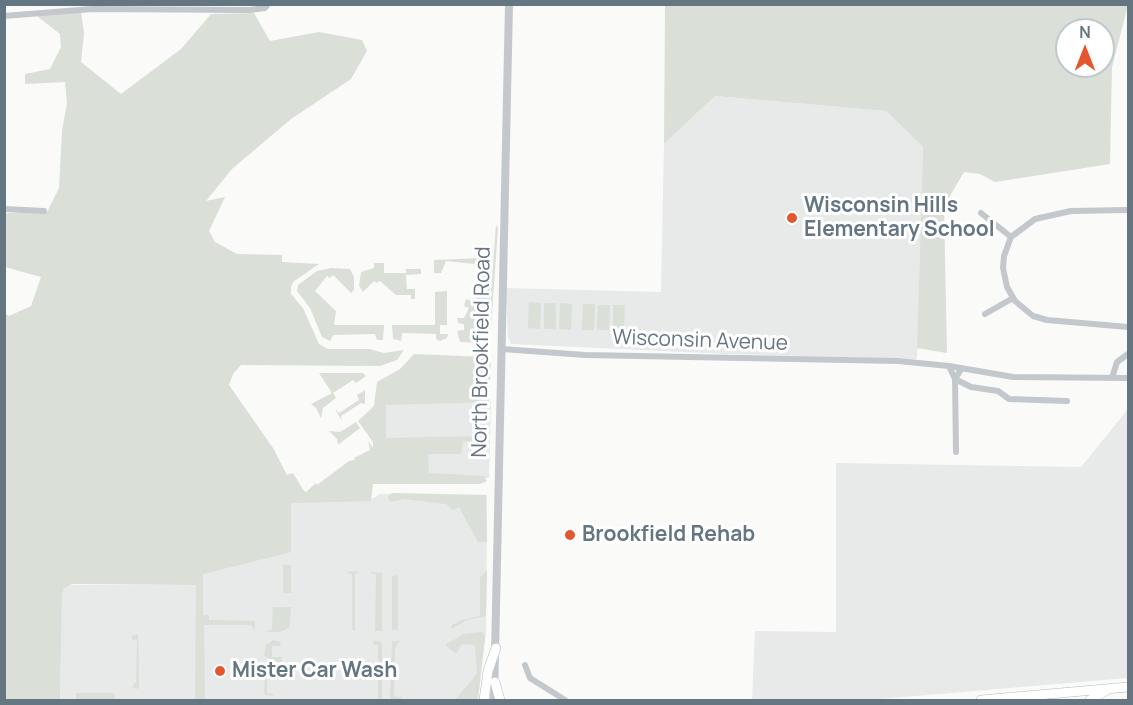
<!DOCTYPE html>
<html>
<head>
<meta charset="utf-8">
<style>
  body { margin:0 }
  #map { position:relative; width:1133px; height:705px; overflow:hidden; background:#fafaf8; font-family:Manrope,sans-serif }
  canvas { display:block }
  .frame { position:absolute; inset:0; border:6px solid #657683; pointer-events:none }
  .north { position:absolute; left:1055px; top:18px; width:60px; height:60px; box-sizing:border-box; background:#fff; border:2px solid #c1c8cd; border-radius:50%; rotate:0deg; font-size:16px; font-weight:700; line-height:24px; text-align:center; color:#657683 }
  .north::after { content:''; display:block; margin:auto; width:21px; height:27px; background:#e4572e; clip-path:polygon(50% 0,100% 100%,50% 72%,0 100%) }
</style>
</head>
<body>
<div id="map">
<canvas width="1133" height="705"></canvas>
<div class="frame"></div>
<div class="north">N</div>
</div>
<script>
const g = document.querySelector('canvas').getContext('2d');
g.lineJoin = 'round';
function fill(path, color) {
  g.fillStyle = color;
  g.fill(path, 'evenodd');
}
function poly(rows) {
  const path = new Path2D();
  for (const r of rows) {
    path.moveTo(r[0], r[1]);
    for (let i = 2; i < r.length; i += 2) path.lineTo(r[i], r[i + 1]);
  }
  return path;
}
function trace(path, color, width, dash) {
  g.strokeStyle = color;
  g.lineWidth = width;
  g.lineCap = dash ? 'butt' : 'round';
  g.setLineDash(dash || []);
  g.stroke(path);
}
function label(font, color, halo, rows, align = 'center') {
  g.font = font + ' Manrope,sans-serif';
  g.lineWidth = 6;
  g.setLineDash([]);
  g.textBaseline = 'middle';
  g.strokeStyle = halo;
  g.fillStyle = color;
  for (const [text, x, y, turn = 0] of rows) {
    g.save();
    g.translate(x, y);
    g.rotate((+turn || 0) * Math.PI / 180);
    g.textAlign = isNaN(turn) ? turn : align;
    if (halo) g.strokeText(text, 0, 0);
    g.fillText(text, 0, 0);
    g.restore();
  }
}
const built = poly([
  [715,96,886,111,923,147,917,359,728,354,511,344,508,337,506,288,661,292,664,144],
  [491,401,489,478,375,477,375,402],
  [1128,409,1128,678,868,700,752,700,755,631,836,632,836,463,1081,467],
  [380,494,487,495,486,634,479,678,458,700,60,700,62,585,201,585,202,569,286,502,370,500]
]);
const green = poly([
  [665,5,1128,5,1112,67,1110,164,995,182,980,174,964,172,944,206,947,353,917,348,923,147,886,111,715,96,664,144],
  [1067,30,1103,30,1103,66,1067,66],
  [81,12,84,33,81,62,121,94,181,49,211,14,254,13,270,41,319,32,362,40,367,51,351,79,291,119,232,169,206,201,225,197,209,231,215,242,237,254,282,255,282,262,319,264,293,282,291,287,291,294,303,308,319,344,328,349,369,349,384,353,404,350,397,360,380,366,241,365,233,374,229,385,273,448,287,475,293,473,304,491,306,492,316,483,317,485,349,461,355,460,354,458,370,450,368,441,373,448,373,442,358,421,374,406,377,382,400,369,414,354,487,357,491,361,489,402,386,405,386,438,488,436,487,443,463,441,461,454,428,454,429,473,484,476,487,481,480,484,373,484,371,501,291,503,291,552,203,574,203,615,209,615,209,620,255,621,255,631,251,625,204,625,205,700,195,700,196,585,72,584,64,588,62,594,60,700,5,700,4,313,9,316,31,306,41,277,5,267,5,216,7,213,47,212,59,188,62,131,67,103,65,82,25,84,25,74,50,69,61,47,60,34,37,16],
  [496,225,498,228,490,342,491,291],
  [493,246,487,343,460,342,457,331,464,330,464,324,458,323,457,318,464,318,469,308,464,306,466,299,474,302,482,284,477,281,477,274,483,272,483,268,479,261,474,264,446,261,441,273,434,273,434,260,483,258,486,252,480,252,479,247],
  [374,263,384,263,384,273,406,273,406,269,421,269,421,274,406,275,407,289,415,289,415,299,411,299,411,295,396,295,380,281,377,283,374,281,363,292,359,286,361,272,374,268],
  [331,268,350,269,354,277,354,290,351,293,333,275,330,278,327,276,315,291,336,311,334,325,384,325,383,340,377,340,375,334,333,335,330,341,322,337,310,308,297,291,298,285,317,271],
  [447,291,447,325,440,325,440,334,448,334,447,338,440,341,436,339,436,334,404,333,402,333,401,341,393,339,392,325,435,325,435,292],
  [529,302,541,303,540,329,528,328],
  [544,303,556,303,556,329,544,329],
  [560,303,572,304,571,330,559,329],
  [583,304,595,304,594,330,582,330],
  [598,305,610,305,609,330,597,330],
  [613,305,625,305,624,331,613,330],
  [319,373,363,373,366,376,356,383,353,380,333,393,336,398,323,408,321,418,316,408,311,404,332,393],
  [365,390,365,404,361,403,341,416,342,421,335,409,339,413,359,400,357,395],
  [356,422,360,428,338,445,337,439,329,431,340,432],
  [392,493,486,495,487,542,478,542,459,507,453,510,446,504,404,499,390,502,388,496],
  [283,565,291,565,291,593,283,593],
  [487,570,486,616,467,620,451,629,452,625,462,620,480,616,480,577],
  [349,571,361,572,355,574,355,630,352,630,352,574,346,573],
  [371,572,382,573,382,631,375,631,376,574,369,573],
  [397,575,398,577,398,630,392,630,392,576],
  [273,607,291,607,289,628,280,632,266,632,272,629],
  [480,632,484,633,485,639,478,700,455,700,477,674,475,645,462,644,456,654,445,645,464,634],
  [138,634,139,687,138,689,132,687,136,682,137,640,132,640,132,636],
  [273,640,280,642,281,646,272,646,272,657,282,657,282,664,264,656,266,645],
  [373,641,380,641,382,644,382,700,378,700,378,645,373,644],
  [392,641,400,641,395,648,394,696,401,697,401,700,390,700],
  [266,664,274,664,267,666,267,693,273,694,273,696,264,694],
  [76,693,114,693,115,700,81,700,76,698]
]);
const minor = poly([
  [4,16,92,9,250,10,265,8,268,4],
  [4,209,44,211],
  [1128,210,1071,211,1035,219,1011,237,1004,256,1003,268,1007,287,1015,301,1033,316,1047,320,1128,327],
  [981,213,1011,237],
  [985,314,1013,298],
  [502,349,585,355,898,361,949,366,1013,377,1128,378],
  [949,366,955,379,962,368],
  [1112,378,1117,362,1128,354],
  [956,452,955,379,971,387,998,391,1009,399,1067,401],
  [525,665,530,678,565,700]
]);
const tertiary = poly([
  [494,700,509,4]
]);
const primary = poly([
  [495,682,500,700],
  [484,700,488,671,496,648],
  [981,700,1128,687],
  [1090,700,1107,690]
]);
const markers = [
  [792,218,6,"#e4572e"],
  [570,535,6,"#e4572e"],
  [220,671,6,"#e4572e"]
];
const poiNames = [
  ["Wisconsin Hills",804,206],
  ["Elementary School",804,230],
  ["Brookfield Rehab",582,535],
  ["Mister Car Wash",232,671]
];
const streetNames = [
  ["Wisconsin Avenue",700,341,2],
  ["North Brookfield Road",482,352,-89]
];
fill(built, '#e8e9e9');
fill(green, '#dadfd7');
trace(primary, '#b5babe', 10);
trace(minor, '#c3c8cc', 6);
trace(tertiary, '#c3c8cc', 8);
trace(primary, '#fff', 9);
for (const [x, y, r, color] of markers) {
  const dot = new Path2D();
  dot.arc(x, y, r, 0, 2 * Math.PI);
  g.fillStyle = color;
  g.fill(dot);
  trace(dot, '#fff', 2);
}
label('bold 21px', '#657683', '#fff', poiNames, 'left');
label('21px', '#657683', '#fff', streetNames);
</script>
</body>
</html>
